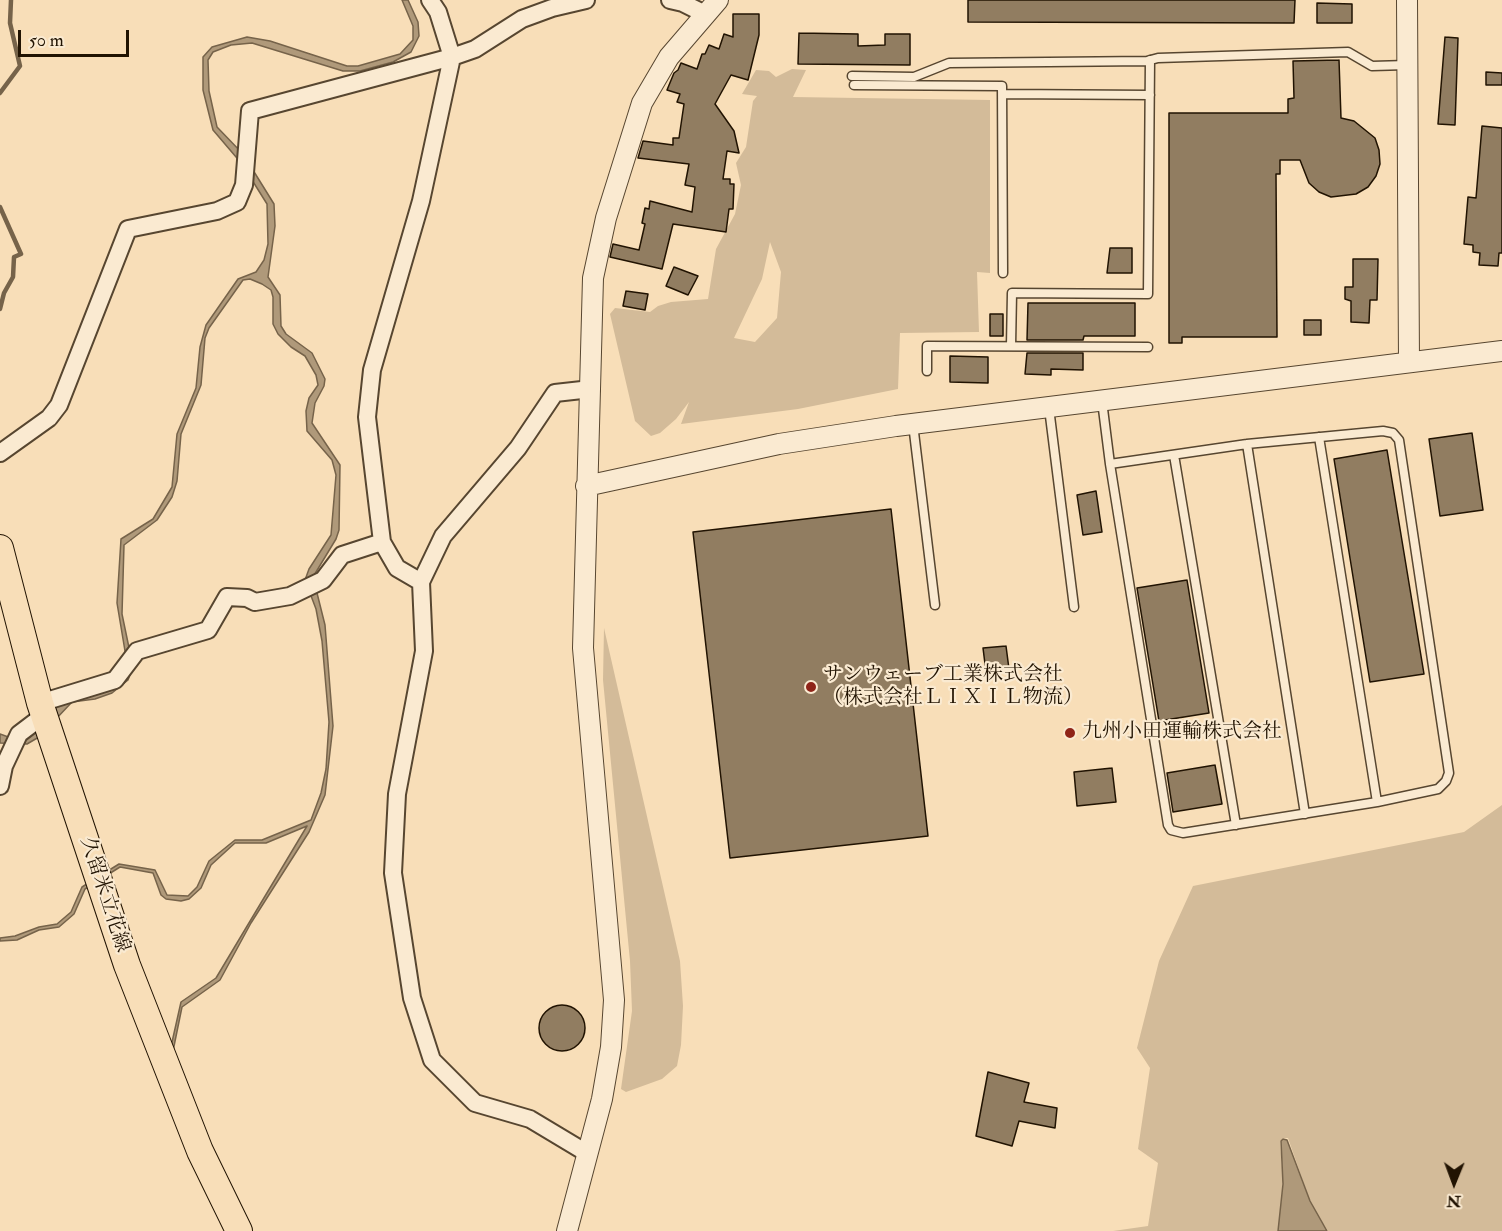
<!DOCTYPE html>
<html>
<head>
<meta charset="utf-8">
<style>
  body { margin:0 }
  #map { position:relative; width:1502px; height:1231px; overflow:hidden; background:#f8deb8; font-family:"IM FELL Double Pica",serif }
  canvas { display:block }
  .north { position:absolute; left:1424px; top:1153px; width:60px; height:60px; -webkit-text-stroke:4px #faead1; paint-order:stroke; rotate:181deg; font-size:16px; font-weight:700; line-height:24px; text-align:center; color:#211302 }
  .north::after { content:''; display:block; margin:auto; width:21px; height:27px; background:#211302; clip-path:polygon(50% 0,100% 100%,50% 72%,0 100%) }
  .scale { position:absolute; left:18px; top:30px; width:111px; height:27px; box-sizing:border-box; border:3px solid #211302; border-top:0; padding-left:8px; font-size:18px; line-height:21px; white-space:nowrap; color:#211302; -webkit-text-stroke:4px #faead1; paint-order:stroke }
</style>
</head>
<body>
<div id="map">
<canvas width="1502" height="1231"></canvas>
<div class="north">N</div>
<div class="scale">50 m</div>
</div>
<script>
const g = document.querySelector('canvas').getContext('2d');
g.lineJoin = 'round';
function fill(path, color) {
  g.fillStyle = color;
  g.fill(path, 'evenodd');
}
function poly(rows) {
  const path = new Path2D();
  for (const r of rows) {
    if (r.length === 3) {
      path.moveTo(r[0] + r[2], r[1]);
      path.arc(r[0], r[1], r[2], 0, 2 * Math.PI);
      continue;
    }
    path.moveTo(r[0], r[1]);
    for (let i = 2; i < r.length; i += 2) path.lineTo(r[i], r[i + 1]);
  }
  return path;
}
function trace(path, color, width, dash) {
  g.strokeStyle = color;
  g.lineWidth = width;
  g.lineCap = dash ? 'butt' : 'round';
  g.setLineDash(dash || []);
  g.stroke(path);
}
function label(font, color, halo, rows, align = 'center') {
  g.font = font + ' "IM FELL Double Pica","Noto Serif JP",serif';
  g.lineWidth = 4.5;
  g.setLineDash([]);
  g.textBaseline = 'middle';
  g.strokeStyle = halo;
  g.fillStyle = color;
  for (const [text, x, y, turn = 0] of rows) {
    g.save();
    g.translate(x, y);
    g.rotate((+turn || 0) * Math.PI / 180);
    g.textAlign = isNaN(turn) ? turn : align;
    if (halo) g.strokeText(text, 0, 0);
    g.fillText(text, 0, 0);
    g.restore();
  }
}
const green = poly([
  [792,69,806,70,793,97,990,100,990,273,977,272,979,332,900,333,898,389,798,409,681,424,689,402,676,419,660,433,651,436,635,421,610,314,615,308,650,312,658,306,671,302,708,299,716,249,735,214,741,185,736,163,746,147,753,101,757,96,742,94,756,70,769,71,776,77],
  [770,242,781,272,777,318,755,342,734,338,762,279],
  [604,628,680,961,683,1006,681,1045,677,1066,662,1079,626,1092,621,1089,632,1011,630,961,603,680],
  [1502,805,1502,1231,1328,1231,1312,1207,1288,1138,1283,1138,1280,1141,1283,1180,1279,1231,1113,1231,1148,1226,1158,1163,1138,1149,1150,1068,1137,1048,1159,961,1193,886,1464,832]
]);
const water = poly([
  [402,0,408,0,418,22,419,36,411,52,393,62,360,71,343,71,252,43,231,45,213,52,208,60,209,91,217,127,243,154,274,204,275,226,268,277,280,295,281,326,286,334,312,353,325,379,324,386,315,403,312,423,340,465,339,530,336,539,313,577,325,625,333,726,325,795,309,832,251,923,220,980,182,1007,173,1051,170,1051,181,1002,216,978,307,826,266,843,235,843,211,865,201,888,189,899,181,901,166,899,161,895,153,873,120,867,85,889,74,914,59,927,39,930,17,940,0,941,0,938,15,936,39,927,57,924,71,912,82,887,119,864,155,870,167,895,188,896,197,887,209,861,235,840,262,840,311,820,321,793,326,769,329,722,322,641,316,609,305,580,309,569,331,535,336,475,332,460,307,431,306,411,309,398,318,385,316,375,305,356,291,347,278,334,273,324,273,297,271,290,262,284,250,279,243,280,209,328,205,338,201,385,181,434,177,481,172,497,157,520,124,545,122,614,133,667,128,680,112,693,95,699,72,702,39,737,27,744,0,743,0,734,11,738,53,707,128,669,117,603,121,539,153,519,172,487,177,434,196,388,200,347,206,325,238,279,256,272,264,260,268,244,267,204,242,164,213,130,203,90,203,57,212,47,247,37,270,41,347,66,358,66,400,54,413,40,413,26,402,0],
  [1283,1139,1287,1140,1310,1201,1327,1231,1278,1231,1283,1184,1281,1141,1283,1139]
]);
const stream = poly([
  [0,93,20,66,10,23,11,0],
  [0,207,21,254,14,257,13,277,4,293,0,309]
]);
const building = poly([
  [968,0,1295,0,1294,23,968,22,968,0],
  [1317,3,1352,4,1352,23,1317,23,1317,3],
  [733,14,759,14,759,35,748,80,731,75,715,104,734,131,739,153,727,151,723,179,730,179,730,184,734,184,733,209,729,209,726,232,673,224,662,269,610,257,613,244,639,250,645,224,642,223,645,208,649,209,650,201,692,212,695,187,685,185,689,164,638,158,643,141,673,145,673,138,679,138,684,104,677,102,680,94,667,90,674,73,678,70,681,63,697,69,702,54,705,54,709,45,719,49,724,34,733,37,733,14],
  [799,33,858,34,858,46,885,45,885,34,910,34,910,65,798,64,799,33],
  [1445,37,1458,38,1455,125,1438,124,1445,37],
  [1339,60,1341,118,1354,121,1375,138,1379,150,1380,164,1376,176,1368,187,1356,194,1331,197,1319,192,1309,183,1300,160,1280,160,1280,174,1276,174,1277,337,1182,337,1182,343,1169,343,1169,113,1288,113,1288,99,1294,98,1293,61,1339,60],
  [1486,72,1502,73,1502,85,1486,85,1486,72],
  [1482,126,1502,128,1502,253,1499,253,1498,266,1479,265,1480,253,1473,252,1473,245,1464,244,1468,197,1476,198,1482,126],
  [1110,248,1132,248,1132,273,1107,273,1110,248],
  [1353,259,1378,259,1377,300,1370,300,1369,323,1351,322,1351,301,1345,299,1345,287,1353,287,1353,259],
  [674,267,698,276,688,295,666,286,674,267],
  [626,291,648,294,645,310,623,306,626,291],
  [1028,303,1135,303,1135,336,1084,336,1083,340,1027,340,1028,303],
  [990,314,1003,314,1003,336,990,336,990,314],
  [1304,320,1321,320,1321,335,1304,335,1304,320],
  [1027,353,1083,353,1083,370,1051,369,1051,375,1025,374,1027,353],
  [950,356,988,357,988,383,950,382,950,356],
  [1472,433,1483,510,1440,516,1429,439,1472,433],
  [1387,450,1424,674,1370,682,1334,459,1387,450],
  [1096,491,1102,532,1083,535,1077,495,1096,491],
  [891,509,928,836,730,858,693,532,891,509],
  [1187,580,1209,713,1159,721,1137,588,1187,580],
  [1006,646,1009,669,986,672,983,648,1006,646],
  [1215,765,1222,804,1173,812,1167,773,1215,765],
  [1112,768,1116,802,1077,806,1074,772,1112,768],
  [562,1028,23],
  [988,1072,1029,1083,1024,1102,1057,1108,1055,1128,1019,1121,1012,1146,976,1136,988,1072]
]);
const service = poly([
  [852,76,914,77,949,63,1147,61,1158,58,1348,52,1372,66,1407,65],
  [854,85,1002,86,1003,273],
  [1003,94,1150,95],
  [1011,346,1012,293,1148,294,1150,60],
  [927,371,927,346,1148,347],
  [1102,401,1110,464,1168,825,1171,830,1183,833,1377,802,1438,789,1446,781,1449,773,1399,440,1393,433,1383,431,1247,444,1110,464],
  [1049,408,1074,607],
  [913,424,935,605],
  [1319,437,1377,802],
  [1247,444,1305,814],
  [1174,455,1236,825]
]);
const minor = poly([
  [670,0,683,3,705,14],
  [0,453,49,418,59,405,128,229,217,211,237,202,244,185,250,111,452,57,475,49,522,19,552,8,586,0],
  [421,582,397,568,382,542,367,417,372,370,421,201,452,57,438,12,430,0],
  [40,703,115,680,137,651,208,630,227,597,247,598,255,602,290,596,323,580,342,555,382,542],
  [0,786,4,766,19,734,44,715],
  [585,1152,530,1119,475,1103,432,1060,412,998,393,873,397,794,424,651,421,582,443,536,518,448,555,393,591,389]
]);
const tertiary = poly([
  [1407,0,1409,362],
  [586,486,779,444,896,426,1502,351],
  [567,1231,602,1099,611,1047,614,1000,583,648,593,278,606,218,642,103,669,57,718,0]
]);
const primary = poly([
  [0,548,40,703,127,965,200,1151,239,1231]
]);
const markers = [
  [811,687,6,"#8f2418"],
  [1070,733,6,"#8f2418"]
];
const poiNames = [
  ["サンウェーブ工業株式会社",823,676],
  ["（株式会社ＬＩＸＩＬ物流）",823,699],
  ["九州小田運輸株式会社",1082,733]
];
const streetNames = [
  ["久留米立花線",104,895,72]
];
fill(green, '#d3bb99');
fill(water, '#af997a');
trace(water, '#76634a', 1.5);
trace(stream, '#76634a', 4.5);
fill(building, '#917d61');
trace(building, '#211302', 1.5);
trace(service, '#574630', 11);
trace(minor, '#574630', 20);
trace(tertiary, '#574630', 22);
trace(primary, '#211302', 28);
trace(service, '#faead1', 8);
trace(minor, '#faead1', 16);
trace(tertiary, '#faead1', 20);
trace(primary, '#f8deb8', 26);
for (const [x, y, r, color] of markers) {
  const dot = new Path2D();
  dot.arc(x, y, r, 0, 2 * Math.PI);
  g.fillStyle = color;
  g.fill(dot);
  trace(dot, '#faead1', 2);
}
label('20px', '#211302', '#faead1', poiNames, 'left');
label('20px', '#211302', '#faead1', streetNames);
</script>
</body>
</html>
